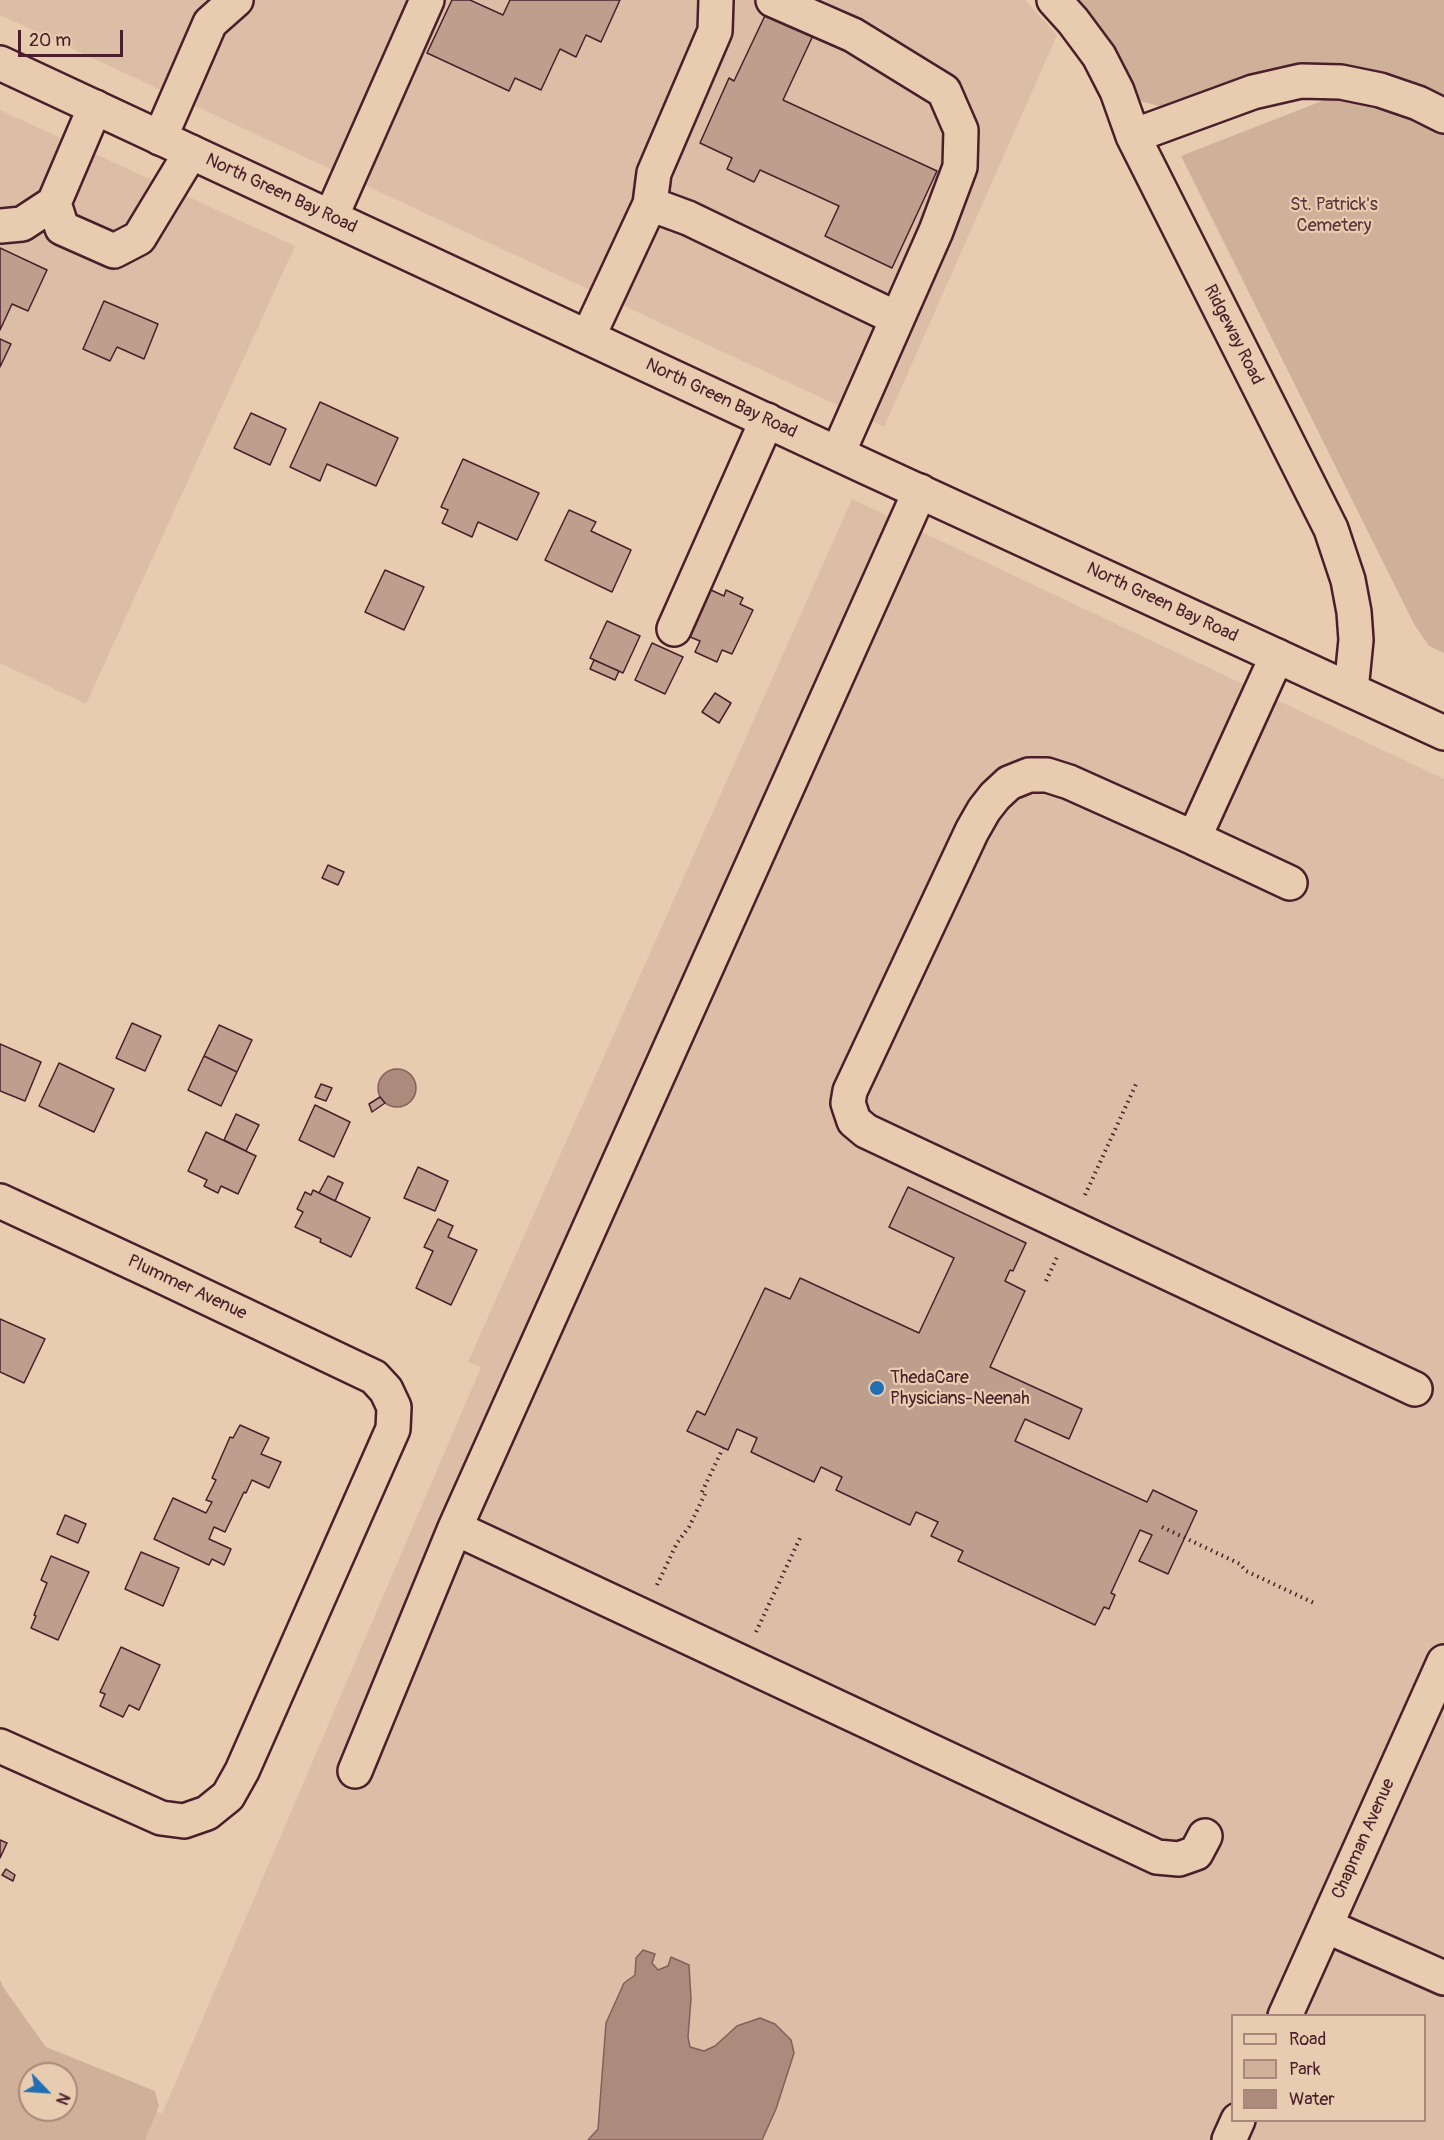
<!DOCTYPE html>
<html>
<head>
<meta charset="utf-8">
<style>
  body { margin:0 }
  #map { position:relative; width:1444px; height:2140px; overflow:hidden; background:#e8ccaf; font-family:Pangolin,sans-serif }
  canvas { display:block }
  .legend { position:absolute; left:1231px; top:2014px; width:195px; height:108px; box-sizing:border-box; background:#e8ccaf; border:2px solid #a9877a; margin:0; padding:8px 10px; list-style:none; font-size:18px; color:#4a1f2b }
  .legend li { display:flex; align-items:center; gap:12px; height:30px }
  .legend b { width:30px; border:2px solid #a9877a }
  .north { position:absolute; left:18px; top:2062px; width:60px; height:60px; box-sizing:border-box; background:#e8ccaf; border:2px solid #a9877a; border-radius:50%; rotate:115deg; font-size:16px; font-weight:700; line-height:24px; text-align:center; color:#4a1f2b }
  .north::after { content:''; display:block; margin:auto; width:21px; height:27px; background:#1f6fb2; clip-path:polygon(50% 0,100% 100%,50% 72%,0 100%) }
  .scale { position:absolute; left:18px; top:30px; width:105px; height:27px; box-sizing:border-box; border:3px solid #4a1f2b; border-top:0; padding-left:8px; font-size:18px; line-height:21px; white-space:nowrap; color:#4a1f2b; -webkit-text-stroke:4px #e8ccaf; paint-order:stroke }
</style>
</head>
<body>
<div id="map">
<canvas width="1444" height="2140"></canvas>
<ul class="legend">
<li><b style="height:8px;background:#e8ccaf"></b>Road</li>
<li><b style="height:16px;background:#cfb099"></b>Park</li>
<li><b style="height:16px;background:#ac8a7c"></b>Water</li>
</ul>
<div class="north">N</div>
<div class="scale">20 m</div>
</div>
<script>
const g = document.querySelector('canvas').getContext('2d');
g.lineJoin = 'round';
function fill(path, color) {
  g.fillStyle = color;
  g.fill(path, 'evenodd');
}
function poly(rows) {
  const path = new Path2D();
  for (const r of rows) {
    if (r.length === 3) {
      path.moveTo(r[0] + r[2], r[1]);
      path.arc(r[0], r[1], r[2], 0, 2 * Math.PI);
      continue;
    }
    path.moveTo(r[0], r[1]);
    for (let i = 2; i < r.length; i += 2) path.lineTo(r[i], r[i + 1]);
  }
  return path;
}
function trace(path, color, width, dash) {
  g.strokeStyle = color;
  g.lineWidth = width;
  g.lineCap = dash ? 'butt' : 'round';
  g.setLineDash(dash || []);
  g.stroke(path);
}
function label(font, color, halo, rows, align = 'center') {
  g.font = font + ' Pangolin,sans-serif';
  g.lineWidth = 4.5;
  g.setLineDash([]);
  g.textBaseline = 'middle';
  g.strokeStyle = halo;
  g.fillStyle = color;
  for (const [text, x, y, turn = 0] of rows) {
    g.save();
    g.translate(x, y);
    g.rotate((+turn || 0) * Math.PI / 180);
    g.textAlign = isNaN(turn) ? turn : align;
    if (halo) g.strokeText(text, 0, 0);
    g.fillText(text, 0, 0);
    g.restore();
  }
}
const built = poly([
  [0,0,1025,0,1057,35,884,427,0,15],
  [0,110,295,246,86,704,0,663],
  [852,499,1444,779,1444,2140,0,2140,0,2045,162,2114,481,1367,468,1362],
  [1232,2016,1424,2016,1424,2120,1232,2120],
  [30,2074,66,2074,66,2110,30,2110]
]);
const green = poly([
  [1062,0,1444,0,1444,102,1387,74,1302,69,1173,106,1158,106,1144,102,1131,96],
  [1345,92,1444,125,1444,653,1429,646,1414,624,1181,156],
  [0,1979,3,1987,46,2047,155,2091,159,2106,145,2140,0,2140],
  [30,2074,66,2074,66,2110,30,2110]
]);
const water = poly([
  [397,1088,19],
  [643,1950,655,1954,652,1963,658,1970,668,1966,671,1957,689,1965,691,1999,688,2037,690,2047,704,2051,715,2046,737,2026,760,2018,775,2024,791,2040,794,2053,776,2109,762,2140,588,2140,598,2129,606,2023,624,1983,635,1975,636,1958,643,1950]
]);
const building = poly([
  [452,0,470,0,503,15,510,0,620,0,601,42,586,35,576,57,560,49,541,90,515,78,509,91,427,53,452,0],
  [770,5,817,27,783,100,937,171,892,268,825,236,839,206,760,170,754,182,727,169,732,158,700,143,729,78,734,81,770,5],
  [0,248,47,270,28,311,12,304,0,330,0,248],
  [104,301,158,324,144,359,117,347,110,361,83,349,104,301],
  [0,339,11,344,0,367,0,339],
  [320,402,398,438,376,486,327,464,320,481,290,467,320,402],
  [251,413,286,429,270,465,234,448,251,413],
  [463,459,539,493,517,540,478,522,472,537,442,523,448,510,441,507,463,459],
  [569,510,596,522,591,531,631,550,612,592,545,560,569,510],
  [385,570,424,587,404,630,365,612,385,570],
  [711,590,724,596,726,590,743,598,740,604,753,610,732,654,722,650,717,662,695,652,700,641,690,637,711,590],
  [607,621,640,636,623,673,590,658,607,621],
  [652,643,683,657,665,694,635,680,652,643],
  [594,660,619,671,615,680,590,669,594,660],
  [715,693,731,703,719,723,702,712,715,693],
  [328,865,344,872,338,885,322,878,328,865],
  [132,1023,161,1036,145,1071,116,1058,132,1023],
  [219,1025,252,1040,237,1072,204,1056,219,1025],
  [0,1044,41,1062,25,1101,0,1091,0,1044],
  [204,1056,237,1072,221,1106,188,1090,204,1056],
  [59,1063,114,1089,94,1132,39,1106,59,1063],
  [321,1084,332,1088,326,1101,315,1097,321,1084],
  [380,1097,385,1103,372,1112,369,1104,380,1097],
  [315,1105,350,1122,334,1157,299,1140,315,1105],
  [236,1114,259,1125,246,1151,224,1140,236,1114],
  [206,1132,256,1156,238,1194,221,1186,218,1193,204,1186,207,1180,188,1171,206,1132],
  [418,1167,448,1181,435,1211,404,1198,418,1167],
  [328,1176,343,1183,335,1201,319,1193,328,1176],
  [908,1187,1026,1243,1013,1271,1010,1270,1005,1281,1025,1291,990,1367,1082,1409,1069,1439,1025,1419,1015,1441,1147,1502,1153,1490,1197,1511,1168,1574,1139,1561,1152,1535,1140,1530,1111,1593,1115,1595,1109,1609,1104,1607,1095,1625,958,1561,963,1551,931,1536,938,1522,916,1512,910,1525,836,1490,842,1477,821,1467,814,1482,751,1452,757,1438,737,1429,728,1450,687,1431,697,1411,705,1415,765,1288,790,1299,800,1278,919,1333,954,1258,889,1227,908,1187],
  [313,1190,370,1218,351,1257,320,1242,321,1239,295,1227,303,1212,297,1209,305,1192,311,1195,313,1190],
  [438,1219,453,1226,448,1237,477,1250,451,1305,416,1288,433,1251,424,1247,438,1219],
  [0,1319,45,1339,24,1383,0,1372,0,1319],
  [240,1425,269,1438,261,1454,281,1462,269,1488,252,1480,246,1493,244,1492,225,1532,214,1527,209,1539,231,1549,224,1565,212,1559,209,1565,154,1539,173,1498,206,1513,212,1502,206,1500,216,1480,212,1478,230,1437,233,1438,240,1425],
  [65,1515,86,1524,78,1543,57,1534,65,1515],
  [141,1552,179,1568,163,1606,125,1589,141,1552],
  [51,1556,89,1572,58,1640,31,1628,36,1616,34,1615,47,1583,41,1580,51,1556],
  [121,1647,160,1665,139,1710,129,1705,123,1717,100,1706,105,1694,100,1692,121,1647],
  [0,1840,7,1843,0,1858,0,1840],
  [6,1869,15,1875,13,1881,2,1875,6,1869]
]);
const path = poly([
  [1085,1195,1137,1082],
  [1046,1281,1057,1257],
  [702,1492,723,1448],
  [1162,1527,1240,1564,1246,1571,1314,1603],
  [657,1585,677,1543,689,1527,705,1494],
  [756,1632,800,1538]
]);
const minor = poly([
  [773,0,853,35,944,91,961,130,960,167,936,231,838,453],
  [1054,0,1073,21,1099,56,1117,91,1133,136,1331,529,1348,580,1354,612,1356,640,1351,690],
  [95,107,54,203,62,228,114,251,139,238,191,152],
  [1133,136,1253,92,1301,81,1341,82,1380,90,1418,103,1444,116],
  [160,138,210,23,236,0],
  [650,204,688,218,896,318],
  [331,217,427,0],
  [0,226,22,224,54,203],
  [588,337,650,204,654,173,715,31,716,0],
  [674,629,767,420],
  [1277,656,1194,838,1069,782,1047,775,1029,775,1009,783,995,796,984,810,972,831,850,1091,848,1103,854,1121,866,1131,1415,1389],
  [1194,838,1290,883],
  [0,1201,153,1272,374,1377,386,1390,394,1407,393,1429,242,1771,228,1796,207,1813,184,1821,161,1818,0,1746],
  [455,1528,1157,1857,1179,1859,1196,1853,1205,1836],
  [355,1771,455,1528,920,491],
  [1326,1926,1444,1978],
  [1285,2016,1444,1662],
  [1229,2140,1238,2120]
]);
const major = poly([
  [0,63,866,467,1444,733]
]);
const markers = [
  [877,1388,8,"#1f6fb2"]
];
const streetNames = [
  ["North Green Bay Road",281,194,25],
  ["Ridgeway Road",1233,335,63],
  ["North Green Bay Road",721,399,25],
  ["North Green Bay Road",1162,603,25],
  ["Plummer Avenue",187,1288,25],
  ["Chapman Avenue",1364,1839,-66]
];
const parkNames = [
  ["St. Patrick's",1334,205],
  ["Cemetery",1334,226]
];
const poiNames = [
  ["ThedaCare",890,1378],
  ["Physicians-Neenah",890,1399]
];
fill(built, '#dbbea5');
fill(green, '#cfb099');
fill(water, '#ac8a7c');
trace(water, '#855f5c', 1.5);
fill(building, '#be9e8d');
trace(building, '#4a1f2b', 1.5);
trace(minor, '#4a1f2b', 38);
trace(major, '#4a1f2b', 38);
trace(path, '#4a1f2b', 4, [1.5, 4.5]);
trace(minor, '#e8ccaf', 33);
trace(major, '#e8ccaf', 33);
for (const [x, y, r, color] of markers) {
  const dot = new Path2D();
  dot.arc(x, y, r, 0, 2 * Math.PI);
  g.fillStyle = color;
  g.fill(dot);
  trace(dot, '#e8ccaf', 2);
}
label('18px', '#4a1f2b', '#e8ccaf', streetNames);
label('18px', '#5e353c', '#e8ccaf', parkNames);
label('18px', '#4a1f2b', '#e8ccaf', poiNames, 'left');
</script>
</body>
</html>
